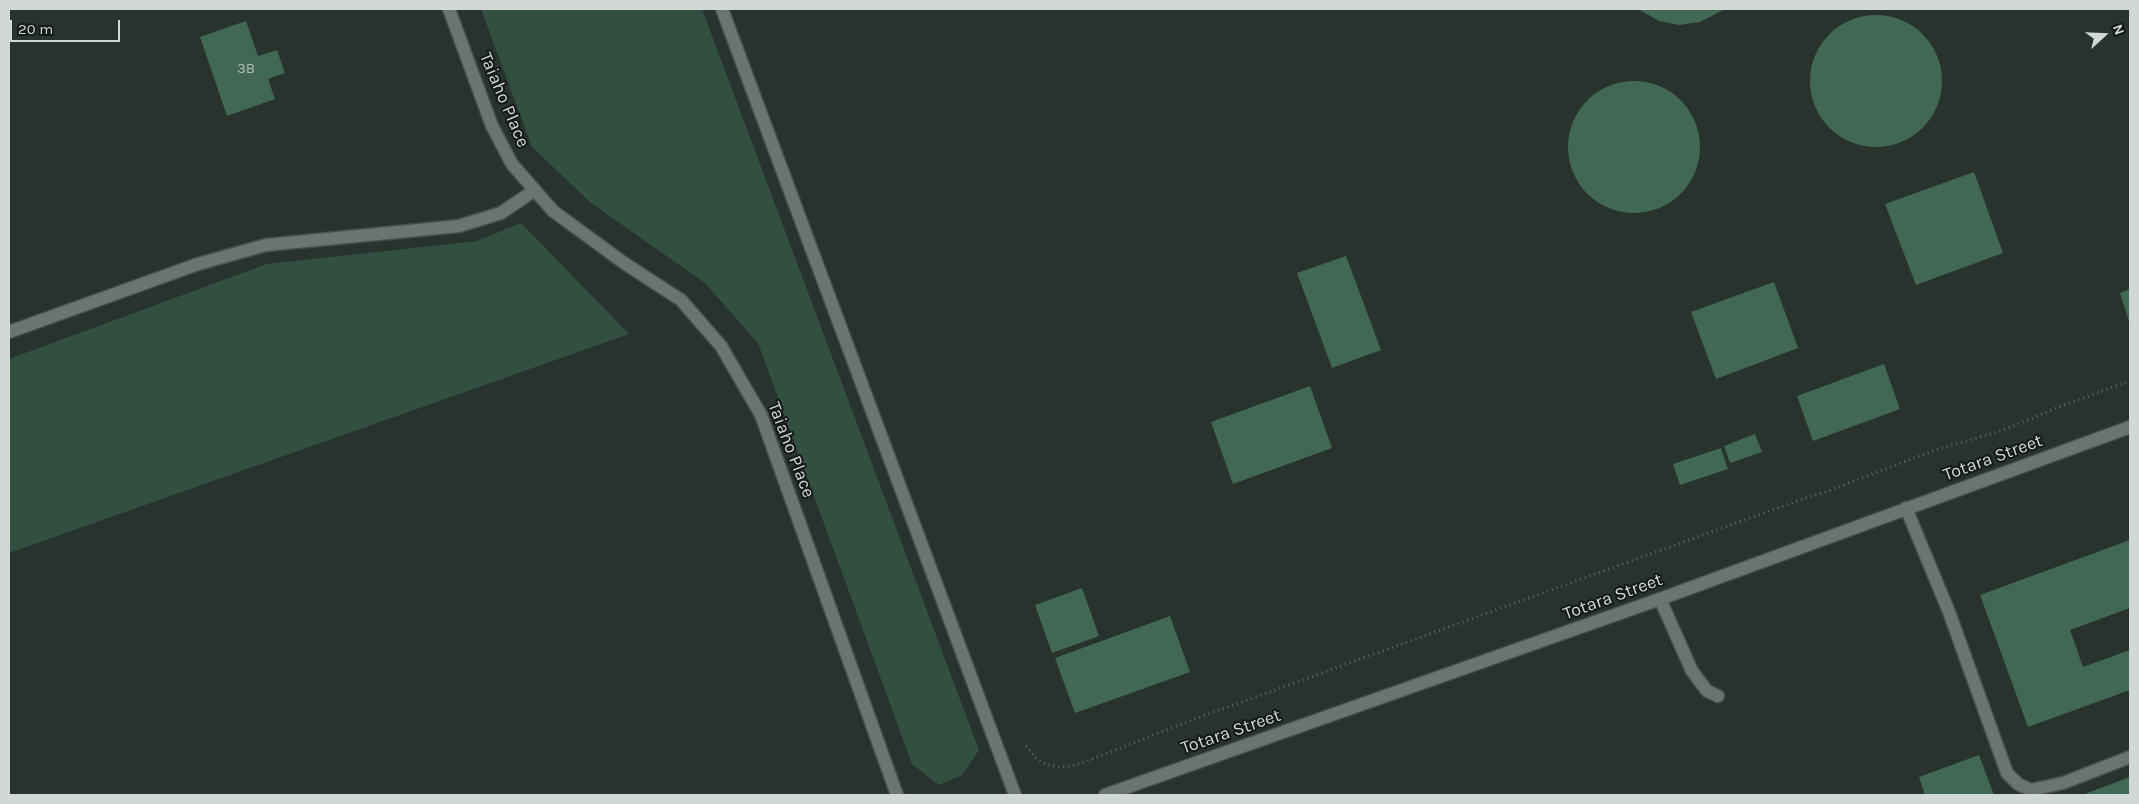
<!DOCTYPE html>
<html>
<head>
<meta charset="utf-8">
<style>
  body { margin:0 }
  #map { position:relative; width:2139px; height:804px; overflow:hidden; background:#29332e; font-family:Karla,sans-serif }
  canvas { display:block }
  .frame { position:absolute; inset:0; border:10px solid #d2d8d5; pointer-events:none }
  .north { position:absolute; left:2079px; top:10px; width:50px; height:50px; -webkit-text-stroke:4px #151917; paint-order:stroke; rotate:70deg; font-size:14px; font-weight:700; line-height:20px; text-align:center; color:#d2d8d5 }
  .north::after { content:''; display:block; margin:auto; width:18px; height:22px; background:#d2d8d5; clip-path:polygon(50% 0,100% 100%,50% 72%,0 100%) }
  .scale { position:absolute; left:10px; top:20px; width:110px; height:22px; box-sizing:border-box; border:2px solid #d2d8d5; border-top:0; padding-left:6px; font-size:15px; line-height:18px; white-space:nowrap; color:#d2d8d5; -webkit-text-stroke:4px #151917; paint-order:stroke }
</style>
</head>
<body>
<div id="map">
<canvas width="2139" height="804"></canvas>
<div class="frame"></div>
<div class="north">N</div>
<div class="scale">20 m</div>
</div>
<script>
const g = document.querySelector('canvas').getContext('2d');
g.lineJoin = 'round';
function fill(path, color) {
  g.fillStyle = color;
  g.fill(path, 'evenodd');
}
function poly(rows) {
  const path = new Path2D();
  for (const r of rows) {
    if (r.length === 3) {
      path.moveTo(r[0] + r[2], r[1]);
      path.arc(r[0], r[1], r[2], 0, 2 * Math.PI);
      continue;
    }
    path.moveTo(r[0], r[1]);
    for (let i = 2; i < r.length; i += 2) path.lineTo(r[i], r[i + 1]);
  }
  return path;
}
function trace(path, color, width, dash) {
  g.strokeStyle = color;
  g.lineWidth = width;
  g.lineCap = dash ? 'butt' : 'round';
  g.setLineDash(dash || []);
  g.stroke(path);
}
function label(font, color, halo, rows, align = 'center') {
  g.font = font + ' Karla,sans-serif';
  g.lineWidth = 4;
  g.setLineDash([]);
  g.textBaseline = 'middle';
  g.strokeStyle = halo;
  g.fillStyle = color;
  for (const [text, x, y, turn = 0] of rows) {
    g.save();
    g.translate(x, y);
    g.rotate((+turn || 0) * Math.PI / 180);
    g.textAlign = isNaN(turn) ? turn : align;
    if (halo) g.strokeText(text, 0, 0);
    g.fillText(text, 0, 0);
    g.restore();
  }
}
const green = poly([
  [481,9,702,9,979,750,962,775,939,785,912,764,758,343,705,283,591,203,532,147],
  [521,223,629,334,9,553,9,359,267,264,477,241]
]);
const building = poly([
  [1638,9,1725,9,1700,22,1679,25,1659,21],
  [1876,81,66],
  [246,21,258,56,277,50,285,73,268,79,275,99,227,116,200,37],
  [1634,147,66],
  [1974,172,2003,253,1916,285,1885,204],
  [1346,256,1381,350,1332,368,1297,273],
  [1774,282,1798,348,1716,379,1691,312],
  [2130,289,2130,324,2120,293],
  [1884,364,1900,409,1813,441,1797,396],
  [1310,386,1332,448,1233,484,1211,422],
  [1755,434,1762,452,1730,463,1724,446],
  [1721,448,1728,469,1680,485,1673,464],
  [2130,540,2130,608,2070,630,2083,667,2130,650,2130,690,2028,727,1980,595],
  [1082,588,1099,636,1052,653,1035,605],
  [1170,616,1190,672,1075,713,1055,658],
  [1979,755,1994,795,1925,795,1919,777],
  [2130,777,2130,795,2082,795]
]);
const path = poly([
  [1026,746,1036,758,1045,764,1059,767,1071,766,1082,763,1192,720,1808,497,1823,493,1935,450,1998,432,2064,405,2130,381]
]);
const lane = poly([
  [9,332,198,264,266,245,459,226,501,213,535,190],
  [1906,508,1949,612,2007,773,2018,784,2031,790,2063,783,2130,757],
  [1660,599,1692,671,1707,691,1718,696]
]);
const street = poly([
  [449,9,492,126,512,164,553,211,624,263,681,300,721,346,761,415,897,795],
  [722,9,1015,795],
  [1105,795,1660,599,2130,427]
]);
const numberNames = [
  ["3B",246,69]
];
const streetNames = [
  ["Taiaho Place",504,100,67],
  ["Taiaho Place",791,450,69],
  ["Totara Street",1993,458,-20],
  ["Totara Street",1613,597,-20],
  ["Totara Street",1231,732,-19]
];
fill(green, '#325042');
fill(building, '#416755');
trace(lane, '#474f4b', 15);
trace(street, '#474f4b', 15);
trace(path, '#5f6864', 3, [1, 4]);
trace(lane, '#6a756f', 12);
trace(street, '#6a756f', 12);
label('15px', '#aebcb5', null, numberNames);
label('18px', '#d2d8d5', '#151917', streetNames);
</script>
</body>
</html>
